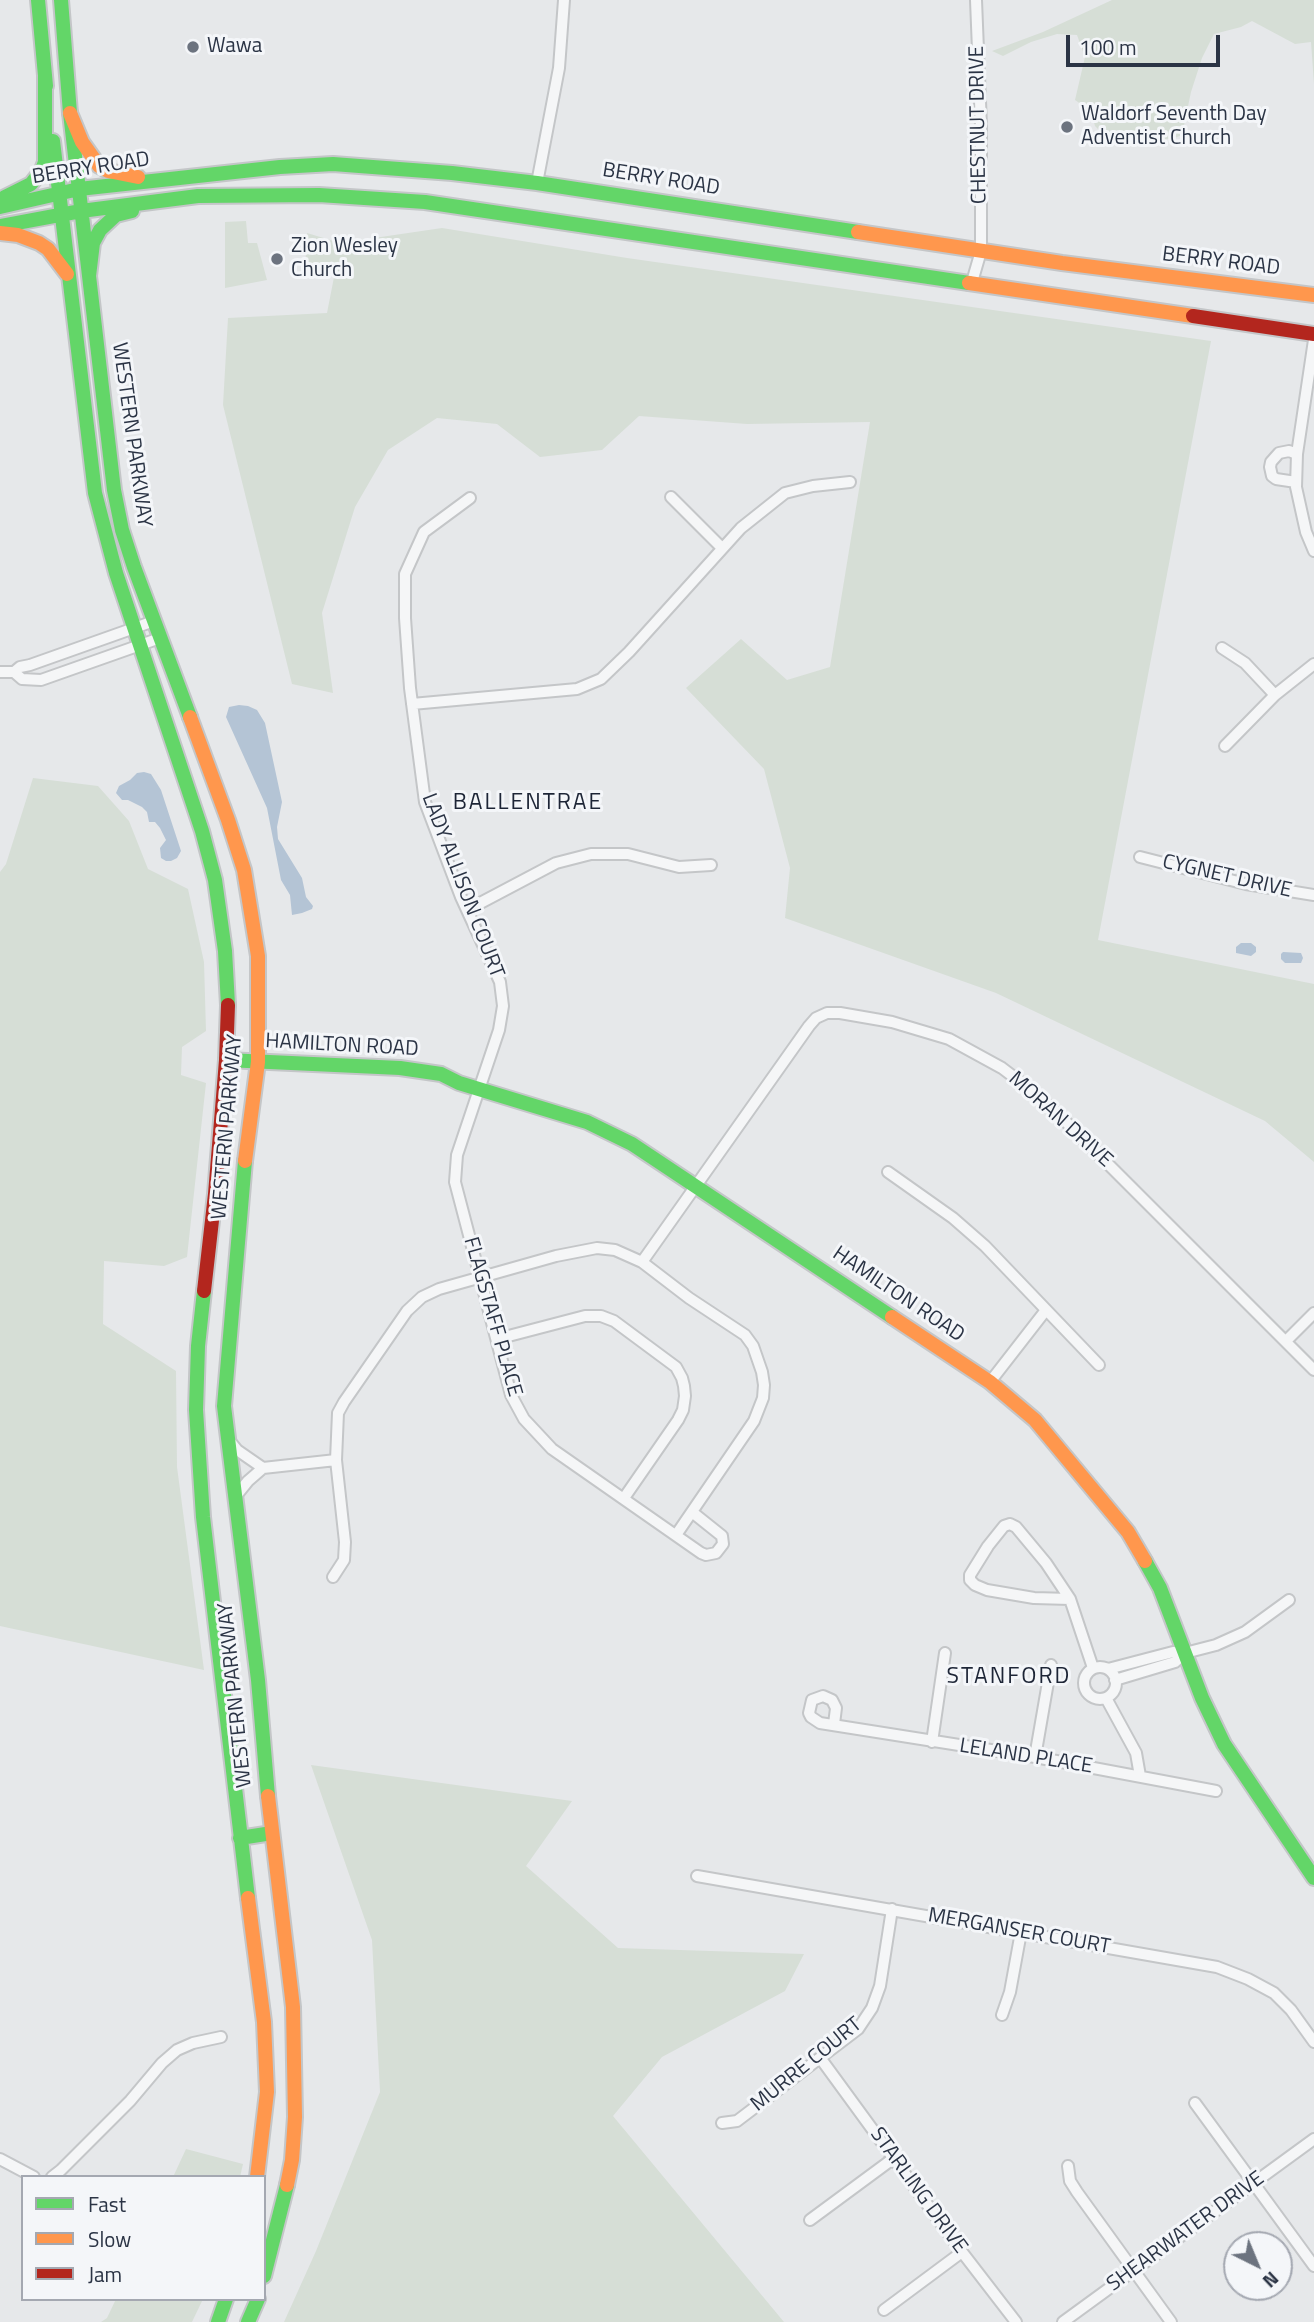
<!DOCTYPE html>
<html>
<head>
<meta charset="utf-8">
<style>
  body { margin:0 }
  #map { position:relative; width:1314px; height:2322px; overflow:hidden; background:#e6e8ea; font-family:"Titillium Web",sans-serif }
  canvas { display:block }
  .legend { position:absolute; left:21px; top:2175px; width:245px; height:126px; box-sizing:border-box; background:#f4f6f9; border:2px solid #a4a8b1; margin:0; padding:9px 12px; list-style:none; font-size:21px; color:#2b3445 }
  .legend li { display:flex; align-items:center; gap:14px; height:35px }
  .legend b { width:35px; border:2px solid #a4a8b1 }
  .north { position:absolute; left:1223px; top:2231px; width:70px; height:70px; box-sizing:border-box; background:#f4f6f9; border:2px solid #a4a8b1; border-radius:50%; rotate:137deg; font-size:19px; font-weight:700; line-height:28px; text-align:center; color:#2b3445 }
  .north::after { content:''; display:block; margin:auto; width:24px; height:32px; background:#6c737f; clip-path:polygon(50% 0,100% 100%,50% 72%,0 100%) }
  .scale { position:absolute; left:1066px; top:35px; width:154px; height:32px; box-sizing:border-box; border:4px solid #2b3445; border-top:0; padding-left:9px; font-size:21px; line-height:24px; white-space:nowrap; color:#2b3445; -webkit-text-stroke:5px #f4f6f9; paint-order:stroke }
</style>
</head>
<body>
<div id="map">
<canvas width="1314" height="2322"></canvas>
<ul class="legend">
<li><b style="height:9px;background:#63d668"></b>Fast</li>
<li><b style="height:9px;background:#ff974d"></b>Slow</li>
<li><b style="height:9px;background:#b3261e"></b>Jam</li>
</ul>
<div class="north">N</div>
<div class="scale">100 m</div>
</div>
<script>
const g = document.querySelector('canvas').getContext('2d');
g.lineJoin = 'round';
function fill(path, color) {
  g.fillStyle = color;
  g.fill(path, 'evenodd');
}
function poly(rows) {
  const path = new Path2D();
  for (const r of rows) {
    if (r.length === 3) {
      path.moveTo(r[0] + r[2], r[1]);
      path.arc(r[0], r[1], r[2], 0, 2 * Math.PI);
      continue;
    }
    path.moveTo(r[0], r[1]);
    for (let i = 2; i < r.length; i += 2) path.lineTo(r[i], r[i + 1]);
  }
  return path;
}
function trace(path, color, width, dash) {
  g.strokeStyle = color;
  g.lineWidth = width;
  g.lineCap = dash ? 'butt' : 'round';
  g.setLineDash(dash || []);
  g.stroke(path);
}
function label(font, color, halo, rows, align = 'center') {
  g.font = font + ' "Titillium Web",sans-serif';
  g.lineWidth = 6;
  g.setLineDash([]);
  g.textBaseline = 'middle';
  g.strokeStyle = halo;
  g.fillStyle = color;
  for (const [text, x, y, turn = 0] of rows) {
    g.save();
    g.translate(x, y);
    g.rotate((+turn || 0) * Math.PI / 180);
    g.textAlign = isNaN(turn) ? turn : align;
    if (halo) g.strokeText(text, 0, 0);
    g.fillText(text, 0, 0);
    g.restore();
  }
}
const green = poly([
  [1112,0,1314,0,1314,84,1311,42,1295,44,1252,21,1241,27,1214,34,1202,58,1191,92,1182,135,1172,139,1106,137,1095,126,1091,111,1075,100,1085,57,1077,35,1057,34,1031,42,1003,56,992,51,1043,32],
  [246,221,248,243,257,243,267,280,225,288,225,222],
  [442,228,627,258,1211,341,1098,940,1314,984,1314,1162,1265,1121,996,993,785,918,790,868,764,769,686,688,741,639,787,680,830,667,870,422,747,424,639,416,602,450,540,457,497,424,437,418,388,450,355,507,322,613,333,693,292,684,223,405,228,318,327,313,336,267,305,271,307,233,340,243],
  [33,778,98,786,129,821,148,869,188,889,204,962,206,1031,182,1047,181,1075,206,1083,187,1257,164,1266,104,1261,103,1324,176,1371,177,1467,204,1670,0,1626,0,872,6,864],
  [311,1765,572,1801,526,1866,618,1948,804,1954,785,1991,662,2057,613,2116,784,2322,284,2322,316,2251,380,2092,372,1940],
  [186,2149,243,2164,240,2177,173,2177],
  [116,2299,203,2299,192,2322,101,2322,107,2318]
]);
const water = poly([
  [239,705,248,706,257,710,265,723,282,802,277,827,278,839,302,878,306,897,313,906,312,909,302,913,292,915,290,895,281,880,267,808,226,717,229,707],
  [144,772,151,774,161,790,181,851,177,858,171,861,166,861,161,858,160,848,166,840,160,828,155,822,149,822,147,812,142,807,128,800,122,800,116,793,119,786,130,780,137,773],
  [1241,943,1251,943,1256,947,1256,952,1251,956,1236,953,1236,947],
  [1283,952,1301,953,1303,958,1301,963,1285,963,1281,959,1281,954]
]);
const street = poly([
  [537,183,559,68,564,0],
  [972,282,981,251,981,126,976,0],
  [1314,340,1297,454,1296,487,1306,532,1314,551],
  [1296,482,1276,479,1272,476,1270,467,1271,462,1279,453,1289,451,1297,454],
  [671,497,722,548],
  [470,498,424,532,405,574,405,618,410,688,425,802,461,897,500,982,503,1006,499,1030,457,1155,455,1182,511,1395,524,1419,552,1449,701,1553,706,1555,716,1553,723,1544,722,1536,692,1512],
  [1222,648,1245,663,1275,695],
  [0,672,14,672,20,667,30,665,154,621],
  [14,672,22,679,41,680,160,638],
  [412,704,577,689,601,679,629,652,741,528,785,493,813,486,850,482],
  [1225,746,1275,695,1314,664],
  [1140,857,1246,884,1314,895],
  [467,910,556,863,591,854,628,854,679,867,711,865],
  [888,1172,953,1218,985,1246,1099,1365],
  [642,1262,809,1026,816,1018,827,1013,840,1013,892,1022,949,1039,1002,1068,1027,1087,1059,1115,1314,1370],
  [497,1339,585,1316,601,1316,614,1321,676,1367,682,1378,684,1386,685,1396,683,1410,678,1420,624,1498],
  [1286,1341,1314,1313],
  [990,1382,1046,1310],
  [228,1439,237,1450,263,1468],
  [235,1497,248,1481,263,1468,336,1460],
  [1010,1524,1016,1527,1046,1563,1070,1599,1034,1598,987,1590,975,1585,970,1580,970,1575,988,1546,1004,1526,1010,1524],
  [333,1577,344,1560,345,1542,336,1460,338,1413,344,1402,407,1311,422,1297,439,1289,556,1256,597,1248,615,1250,642,1262,689,1298,745,1335,753,1346,762,1372,764,1385,763,1398,754,1421,676,1535],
  [1070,1599,1093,1668],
  [1100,1683,16],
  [1108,1669,1173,1652,1185,1653,1216,1645,1245,1632,1289,1600],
  [1115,1680,1175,1662,1185,1653],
  [1106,1698,1136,1753,1140,1776],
  [834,1724,836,1708,832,1700,823,1696,812,1700,809,1713,811,1717,820,1723,1035,1757,1216,1791],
  [932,1742,945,1653],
  [1035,1757,1051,1665],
  [697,1876,1217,1967,1248,1979,1274,1993,1291,2010,1314,2042],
  [1002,2015,1010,1992,1021,1932],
  [821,2059,962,2252,1016,2322],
  [1195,2103,1314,2266],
  [722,2123,737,2121,858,2029,872,2008,880,1986,892,1909],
  [0,2159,34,2177],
  [1068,2166,1070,2181,1077,2192,1171,2322],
  [52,2177,61,2170,130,2101,162,2063,177,2050,193,2043,221,2037],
  [810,2220,894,2158],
  [884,2310,962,2252],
  [1063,2322,1314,2139]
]);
const fast = poly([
  [38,0,46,86],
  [61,0,70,113,114,490,122,530,134,567,190,717],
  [53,141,95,493,116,573,202,831,215,880,225,951,228,1005],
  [5,197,31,184,42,170,45,162,45,76],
  [0,207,79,189,280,167,333,164,452,173,537,183,858,232],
  [0,226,81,211,198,196,319,195,425,202,969,283],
  [89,276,93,243,100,230,116,215,132,211],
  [226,1060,400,1068,441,1074,459,1083,587,1122,632,1144,892,1317],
  [245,1161,224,1406,258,1680,268,1796],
  [204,1291,198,1346,196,1410,203,1517,248,1898],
  [1145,1561,1160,1588,1202,1698,1224,1744,1314,1878],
  [240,1838,272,1833],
  [264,2276,287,2185],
  [218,2322,226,2299],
  [248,2322,258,2299]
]);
const slow = poly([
  [70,113,82,142,99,166,108,171,138,177],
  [858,232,1062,263,1314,295],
  [0,233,18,235,39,243,48,249,67,274],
  [969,283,1193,316],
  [190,717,228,820,244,870,258,956,258,1062,245,1161],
  [892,1317,990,1382,1035,1420,1128,1532,1145,1561],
  [268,1796,293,2007,295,2117,292,2160,287,2185],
  [248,1898,264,2022,267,2092,257,2177]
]);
const jam = poly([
  [1193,316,1314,334],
  [204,1291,215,1194,226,1060,228,1005]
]);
const markers = [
  [193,47,7,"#6c737f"],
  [1067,127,7,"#6c737f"],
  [277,259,7,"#6c737f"]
];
const poiNames = [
  ["Wawa",207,47],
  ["Waldorf Seventh Day",1081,115],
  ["Adventist Church",1081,139],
  ["Zion Wesley",291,247],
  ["Church",291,271]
];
const streetNames = [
  ["CHESTNUT DRIVE",979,125,-91],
  ["BERRY ROAD",91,169,-9],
  ["BERRY ROAD",661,180,9],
  ["BERRY ROAD",1221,262,7],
  ["WESTERN PARKWAY",131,435,82],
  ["CYGNET DRIVE",1227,877,13],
  ["LADY ALLISON COURT",462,886,69],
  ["HAMILTON ROAD",342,1046,3],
  ["MORAN DRIVE",1060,1120,42],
  ["WESTERN PARKWAY",228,1127,-85],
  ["HAMILTON ROAD",898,1295,34],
  ["FLAGSTAFF PLACE",492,1317,74],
  ["WESTERN PARKWAY",236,1695,-96],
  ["LELAND PLACE",1026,1757,9],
  ["MERGANSER COURT",1019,1932,10],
  ["MURRE COURT",807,2065,-39],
  ["STARLING DRIVE",918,2191,54],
  ["SHEARWATER DRIVE",1186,2232,-36]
];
const neighbourhoodNames = [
  ["BALLENTRAE",528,803],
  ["STANFORD",1009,1677]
];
fill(green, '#d6ded6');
fill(water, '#b4c4d5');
trace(street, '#c4c6c8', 14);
trace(fast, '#c4c6c8', 18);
trace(slow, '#c4c6c8', 18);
trace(jam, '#c4c6c8', 18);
trace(street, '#f5f6f7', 10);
trace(fast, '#63d668', 14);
trace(slow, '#ff974d', 14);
trace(jam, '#b3261e', 14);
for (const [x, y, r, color] of markers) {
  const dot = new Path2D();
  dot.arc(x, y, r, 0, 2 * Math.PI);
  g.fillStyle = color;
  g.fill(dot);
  trace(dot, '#f4f6f9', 2.5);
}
label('21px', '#2b3445', '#f4f6f9', poiNames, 'left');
label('21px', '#2b3445', '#f4f6f9', streetNames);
g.letterSpacing = '2px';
label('23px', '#1d2536', '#f4f6f9', neighbourhoodNames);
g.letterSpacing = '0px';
</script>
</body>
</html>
